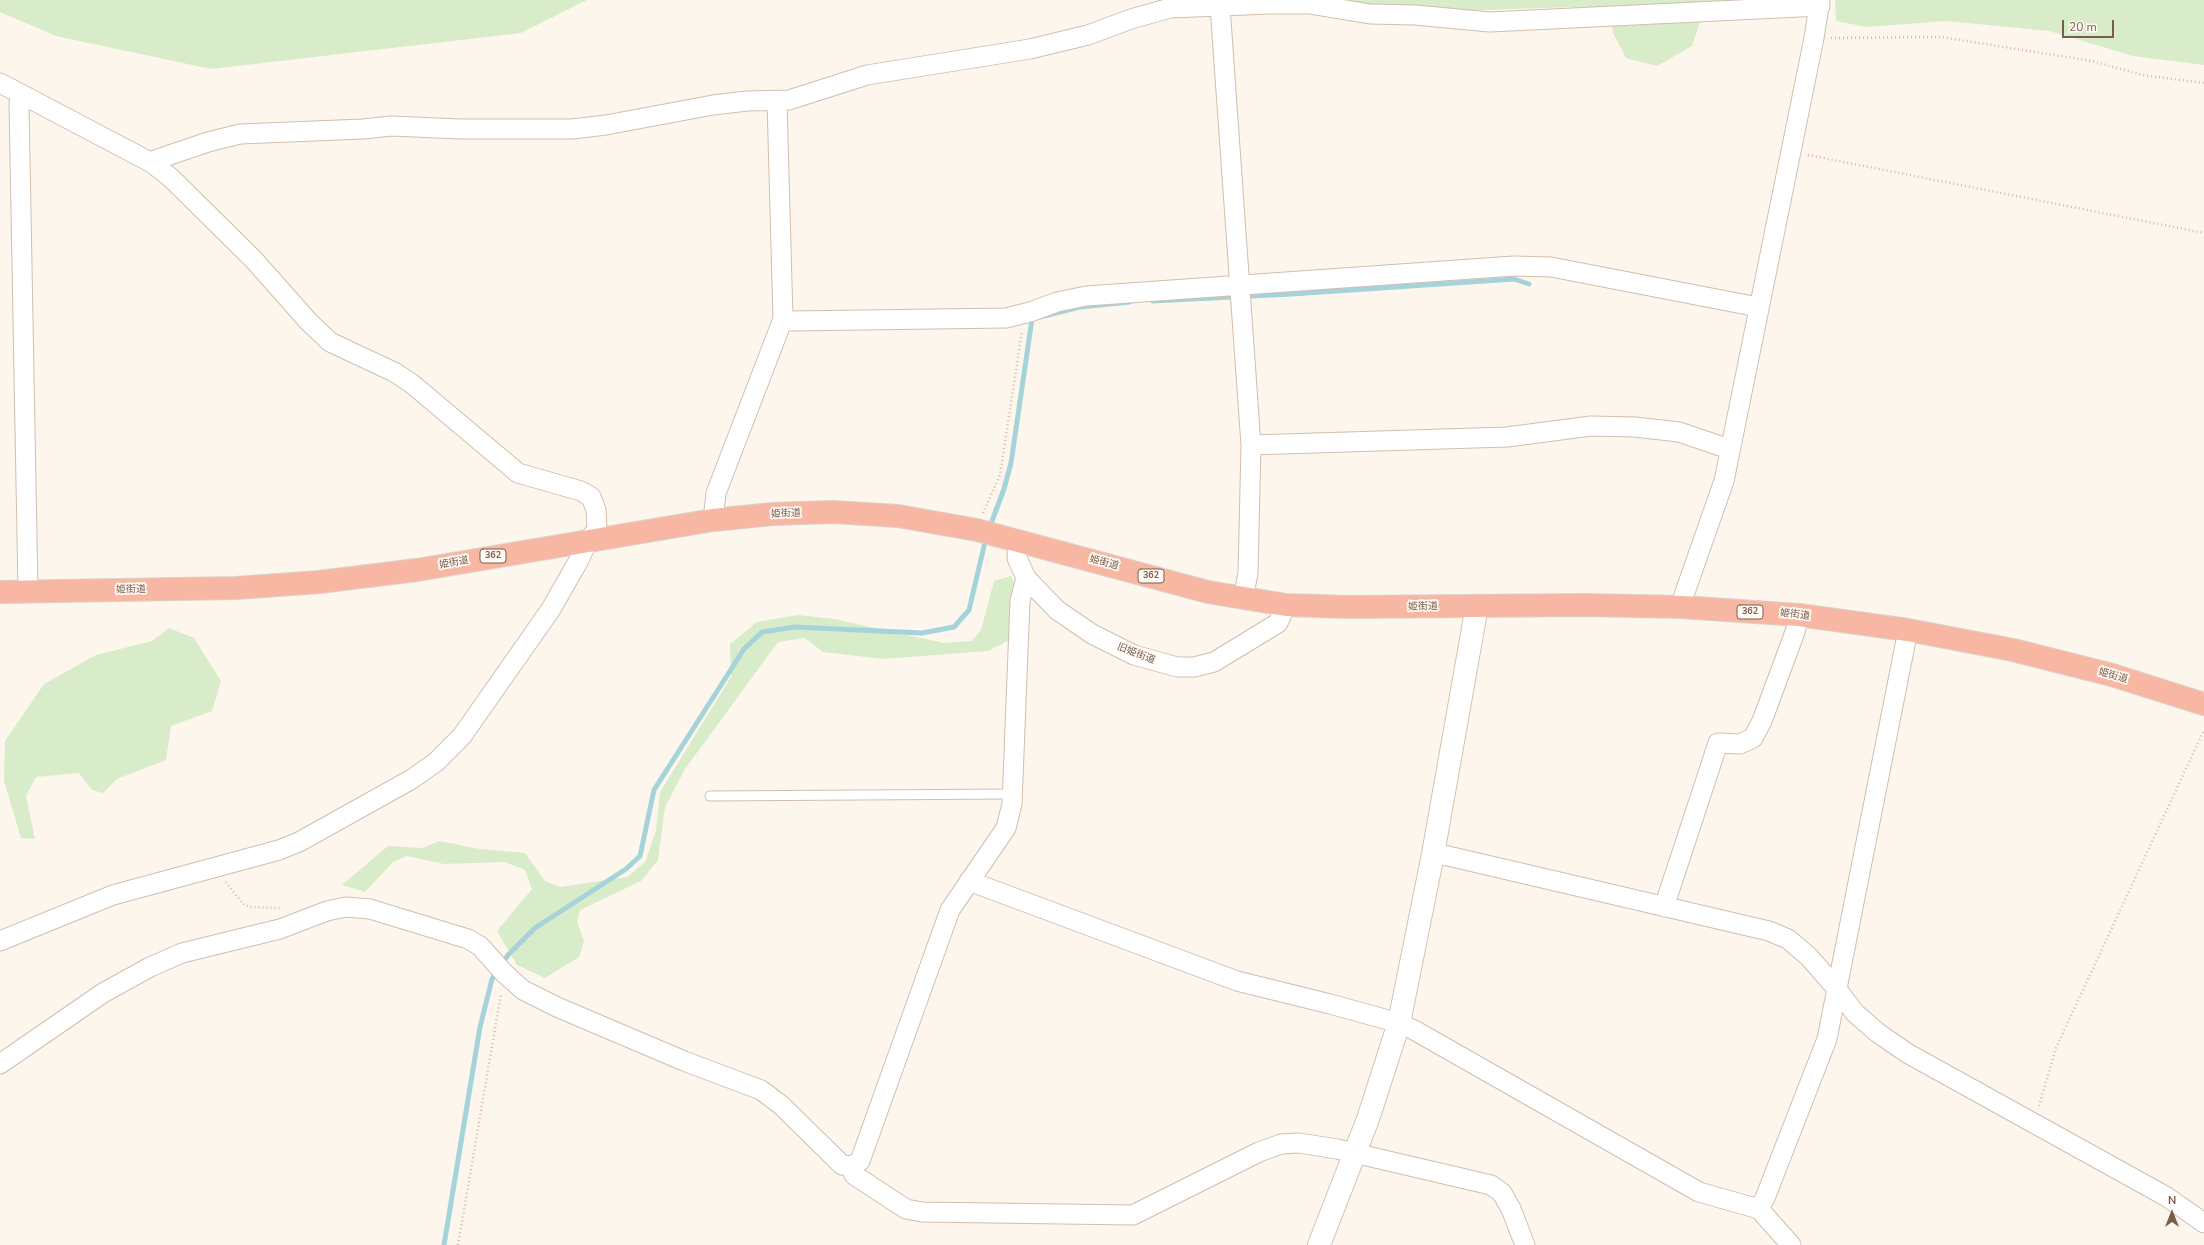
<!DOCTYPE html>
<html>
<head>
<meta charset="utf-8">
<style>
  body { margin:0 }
  #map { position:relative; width:2204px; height:1245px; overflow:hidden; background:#fdf6ec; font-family:"Nunito Sans",sans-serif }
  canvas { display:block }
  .north { position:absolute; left:2152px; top:1193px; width:40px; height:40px; -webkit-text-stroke:3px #fffaf3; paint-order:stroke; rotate:0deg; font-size:11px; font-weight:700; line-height:16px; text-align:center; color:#7a5c4d }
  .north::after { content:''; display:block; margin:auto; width:14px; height:18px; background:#7a5c4d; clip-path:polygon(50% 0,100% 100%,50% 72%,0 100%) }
  .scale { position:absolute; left:2062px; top:20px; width:52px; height:18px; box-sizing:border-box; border:2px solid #7a5c4d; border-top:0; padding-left:5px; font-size:12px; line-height:14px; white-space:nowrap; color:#7a5c4d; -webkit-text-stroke:3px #fffaf3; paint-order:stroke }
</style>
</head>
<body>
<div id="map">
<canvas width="2204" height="1245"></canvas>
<div class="north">N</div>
<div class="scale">20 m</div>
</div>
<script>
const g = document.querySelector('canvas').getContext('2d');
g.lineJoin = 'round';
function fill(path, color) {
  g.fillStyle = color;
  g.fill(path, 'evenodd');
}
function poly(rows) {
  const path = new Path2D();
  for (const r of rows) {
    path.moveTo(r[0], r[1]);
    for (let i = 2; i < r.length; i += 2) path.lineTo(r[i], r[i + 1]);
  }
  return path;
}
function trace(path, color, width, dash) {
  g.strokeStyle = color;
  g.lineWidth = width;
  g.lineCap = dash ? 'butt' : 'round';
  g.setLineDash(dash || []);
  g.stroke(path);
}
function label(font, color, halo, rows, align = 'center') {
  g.font = font + ' "Nunito Sans","Noto Sans JP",sans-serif';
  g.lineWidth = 3.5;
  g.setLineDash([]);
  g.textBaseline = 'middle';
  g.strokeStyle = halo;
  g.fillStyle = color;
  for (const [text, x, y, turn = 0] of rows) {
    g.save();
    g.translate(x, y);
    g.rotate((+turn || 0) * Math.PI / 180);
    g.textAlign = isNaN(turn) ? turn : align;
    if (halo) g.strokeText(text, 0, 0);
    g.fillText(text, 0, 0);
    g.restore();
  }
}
const green = poly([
  [0,0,587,0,521,33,211,69,56,36,0,12],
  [1318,0,1720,0,1705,8,1692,46,1657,66,1626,58,1613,33,1609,9,1572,7,1458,11],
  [1835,0,2204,0,2204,65,2133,56,2049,31,1947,21,1867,27,1836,21],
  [1011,576,1016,587,1008,641,988,651,883,659,823,652,805,638,778,642,685,769,665,807,658,860,641,881,580,910,577,922,584,941,579,957,545,978,517,965,497,931,532,889,525,870,505,862,444,864,406,856,393,862,365,892,342,885,388,846,423,848,439,841,480,849,525,853,545,881,560,887,627,877,645,862,656,831,660,792,731,677,730,644,757,622,798,615,834,619,944,643,972,641,981,630,994,581],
  [169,628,194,638,221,681,212,711,171,726,166,760,117,779,103,793,92,790,79,773,36,777,26,796,35,839,21,838,4,781,5,741,44,684,96,655,152,641]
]);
const stream = poly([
  [1153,301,1292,294,1514,279,1529,284],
  [989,529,1004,489,1011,463,1032,319,1080,307,1130,302],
  [444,1245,480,1027,492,979,508,955,535,928,626,869,640,856,654,790,744,649,762,632,795,627,922,633,954,627,969,610,986,538]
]);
const path = poly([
  [1831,38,1941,37,2092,61,2142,75,2204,83],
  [1808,155,2204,233],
  [983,513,1000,475,1022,331],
  [226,882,243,904,250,907,282,908],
  [2039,1106,2056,1048,2204,730],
  [458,1245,501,994]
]);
const lane = poly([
  [710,796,1012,794]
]);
const street = poly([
  [1220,6,1251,445,1248,573,1243,599],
  [0,83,152,163,171,178,254,260,308,321,330,342,394,372,411,383,518,473,581,491,591,497,596,510,597,530,588,540,579,560,551,609,462,736,436,762,412,779,299,842,279,850,113,895,0,941],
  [25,97,19,103,28,591],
  [152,163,155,160,208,142,240,134,363,129,391,126,460,129,572,129,606,125,713,105,747,101,789,100,867,75,1030,49,1088,35,1131,19,1170,8,1270,4,1309,4,1370,14,1415,15,1490,22,1820,6],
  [783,319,791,321,1006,318,1030,312,1057,302,1086,296,1514,266,1551,267,1758,307],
  [1251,445,1507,437,1591,426,1635,427,1679,432,1729,449],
  [713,520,716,493,783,319,777,101],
  [1018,540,1017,558,1026,578,1057,610,1092,634,1134,655,1177,667,1194,667,1214,662,1278,623,1286,605],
  [1682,607,1684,595,1724,481,1814,38,1820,0],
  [1433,854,1448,856,1769,931,1788,939,1809,957,1837,989,1855,1013,1878,1033,1907,1053,2167,1197,2204,1223],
  [969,881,1237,981,1330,1004,1399,1023,1414,1030,1699,1192,1759,1209,1791,1245],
  [1664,907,1718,743,1740,744,1753,738,1762,721,1795,632,1799,615],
  [0,1064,103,993,150,967,182,953,280,929,327,911,346,907,370,909,468,939,480,946,504,973,523,990,557,1007,684,1061,761,1090,781,1105,842,1165,851,1166,854,1175,906,1209,922,1212,1133,1215,1259,1152,1281,1144,1299,1143,1337,1149,1491,1185,1502,1193,1511,1209,1525,1245],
  [851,1166,860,1161,950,910,1006,828,1012,804,1020,601,1026,578],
  [1759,1209,1765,1198,1827,1039,1908,630]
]);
const secondary = poly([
  [1319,1245,1368,1119,1399,1023,1433,854,1477,606]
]);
const highway = poly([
  [0,592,236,588,319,582,417,570,713,520,773,514,833,512,898,516,977,530,1208,592,1286,605,1349,607,1584,605,1682,607,1799,615,1908,630,2013,650,2112,675,2204,704]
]);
const shields = [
  [493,556,26],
  [1151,576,26],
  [1750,612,26]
];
const shieldNames = [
  ["362",493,556],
  ["362",1151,576],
  ["362",1750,612]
];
const streetNames = [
  ["姫街道",786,514,-2],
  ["姫街道",454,563,-10],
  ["姫街道",1104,563,15],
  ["姫街道",131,590,-1],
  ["姫街道",1423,607,-1],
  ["姫街道",1795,615,6],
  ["旧姫街道",1136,654,21],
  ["姫街道",2113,676,16]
];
fill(green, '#d8ecc9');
trace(stream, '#a5d3da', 5);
trace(lane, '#d1beb0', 11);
trace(street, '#d1beb0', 21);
trace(secondary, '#d6c0b0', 24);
trace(highway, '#dad1cd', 24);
trace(path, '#d9b8a5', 2.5, [1, 3]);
trace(lane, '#fff', 9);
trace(street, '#fff', 19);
trace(secondary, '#fff', 22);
trace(highway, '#f7b7a3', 22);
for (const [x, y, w] of shields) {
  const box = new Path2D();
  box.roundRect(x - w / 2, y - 7, w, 14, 3);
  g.fillStyle = '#fffaf3';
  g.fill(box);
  trace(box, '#7a5c4d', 1);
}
label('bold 9px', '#7a5c4d', null, shieldNames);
label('10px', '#7a5c4d', '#fffaf3', streetNames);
</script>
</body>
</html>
